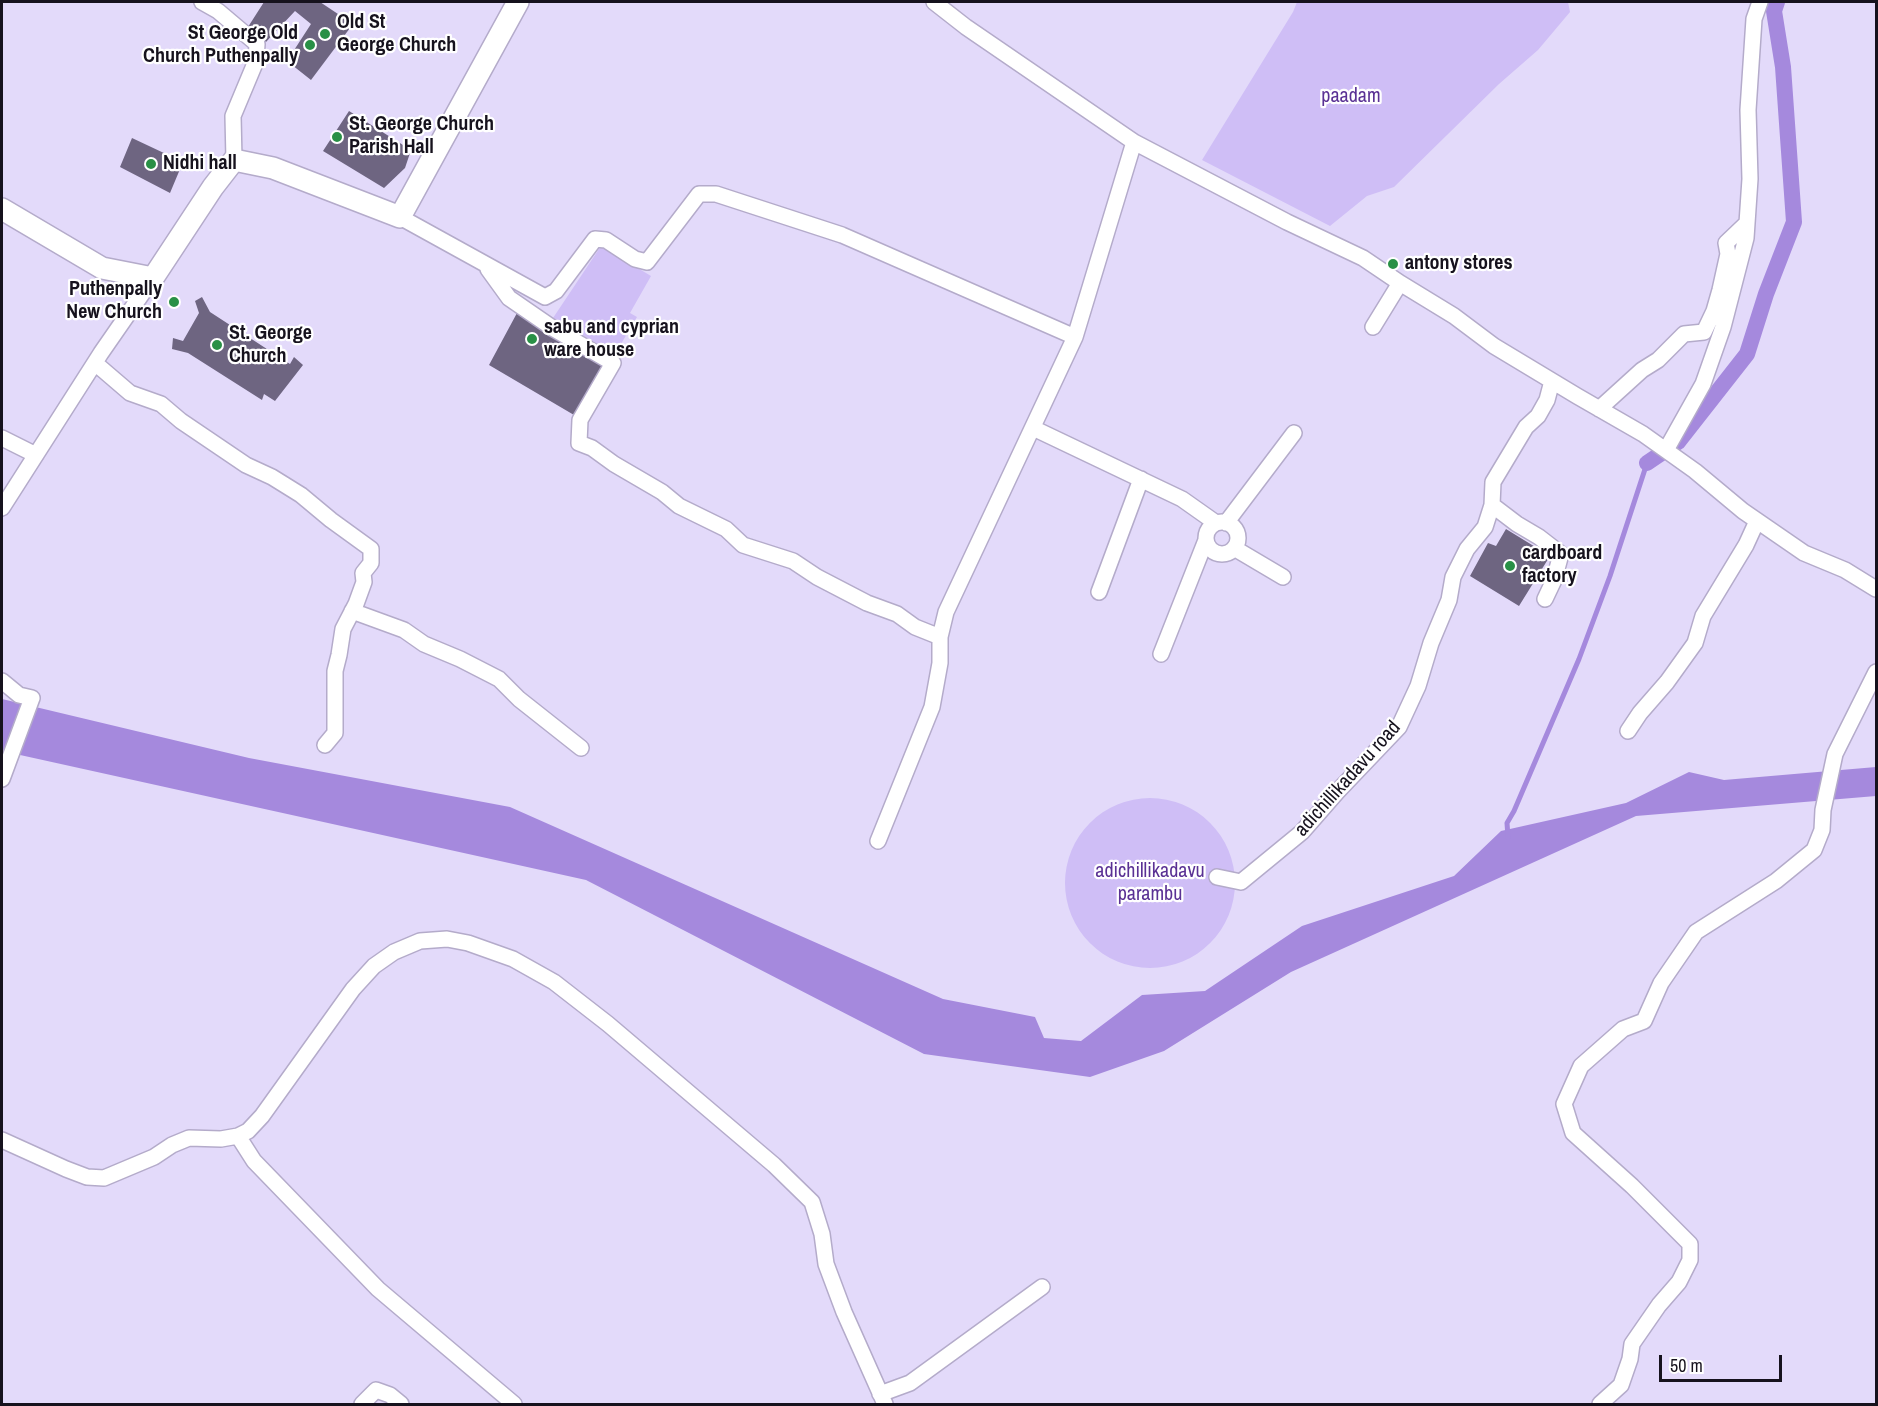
<!DOCTYPE html>
<html>
<head>
<meta charset="utf-8">
<style>
  body { margin:0 }
  #map { position:relative; width:1878px; height:1406px; overflow:hidden; background:#e3dafa; font-family:"Archivo Narrow",sans-serif }
  canvas { display:block }
  .frame { position:absolute; inset:0; border:3px solid #16121d; pointer-events:none }
  .scale { position:absolute; left:1659px; top:1355px; width:123px; height:27px; box-sizing:border-box; border:3px solid #16121d; border-top:0; padding-left:8px; font-size:18px; line-height:21px; white-space:nowrap; color:#16121d; -webkit-text-stroke:4px #fff; paint-order:stroke }
</style>
</head>
<body>
<div id="map">
<canvas width="1878" height="1406"></canvas>
<div class="frame"></div>
<div class="scale">50 m</div>
</div>
<script>
const g = document.querySelector('canvas').getContext('2d');
g.lineJoin = 'round';
function fill(path, color) {
  g.fillStyle = color;
  g.fill(path, 'evenodd');
}
function poly(rows) {
  const path = new Path2D();
  for (const r of rows) {
    if (r.length === 3) {
      path.moveTo(r[0] + r[2], r[1]);
      path.arc(r[0], r[1], r[2], 0, 2 * Math.PI);
      continue;
    }
    path.moveTo(r[0], r[1]);
    for (let i = 2; i < r.length; i += 2) path.lineTo(r[i], r[i + 1]);
  }
  return path;
}
function trace(path, color, width, dash) {
  g.strokeStyle = color;
  g.lineWidth = width;
  g.lineCap = dash ? 'butt' : 'round';
  g.setLineDash(dash || []);
  g.stroke(path);
}
function label(font, color, halo, rows, align = 'center') {
  g.font = font + ' "Archivo Narrow",sans-serif';
  g.lineWidth = 4.5;
  g.setLineDash([]);
  g.textBaseline = 'middle';
  g.strokeStyle = halo;
  g.fillStyle = color;
  for (const [text, x, y, turn = 0] of rows) {
    g.save();
    g.translate(x, y);
    g.rotate((+turn || 0) * Math.PI / 180);
    g.textAlign = isNaN(turn) ? turn : align;
    if (halo) g.strokeText(text, 0, 0);
    g.fillText(text, 0, 0);
    g.restore();
  }
}
const green = poly([
  [1297,2,1568,2,1570,12,1538,50,1499,84,1394,187,1367,196,1330,226,1202,160,1293,12],
  [601,246,651,276,630,313,637,317,615,354,553,318],
  [1150,883,85]
]);
const water = poly([
  [2,699,249,758,510,807,943,999,1035,1017,1044,1038,1081,1041,1142,995,1205,991,1302,926,1454,876,1501,831,1626,803,1689,772,1724,780,1876,767,1876,796,1636,816,1291,972,1164,1051,1090,1077,924,1054,586,880,2,751]
]);
const stream = poly([
  [1508,837,1507,823,1514,811,1579,659,1610,576,1647,463]
]);
const canal = poly([
  [1647,463,1678,442,1747,354,1766,294,1794,222,1783,67,1774,11,1777,2]
]);
const building = poly([
  [264,2,320,2,353,24,311,80,287,61,311,24,295,11,266,42,248,27],
  [349,111,411,150,405,168,384,188,323,151],
  [132,138,183,162,170,193,120,167],
  [202,297,210,312,290,364,294,357,303,365,275,401,264,394,262,400,188,353,172,349,173,338,183,341,199,313,195,301],
  [517,313,605,365,574,415,489,365],
  [1506,529,1550,556,1519,606,1470,576,1488,543,1496,546]
]);
const street = poly([
  [202,2,218,11,257,44,256,61,233,116,234,160],
  [934,2,966,27,1134,142,1287,222,1363,258,1400,283,1373,327],
  [400,217,545,297,556,291,595,239,606,240,635,259,647,262,699,194,716,194,842,235,1075,337],
  [488,269,509,298,554,329,613,363,580,420,579,443,592,448,614,464,662,492,679,506,726,529,743,545,793,561,817,577,867,603,897,614,915,627,940,637],
  [1400,283,1454,316,1494,346,1577,396,1643,434,1695,471,1743,511,1804,553,1845,570,1876,589],
  [95,363,130,393,161,404,181,421,246,465,272,477,301,495,331,520,371,549,371,563,363,573,364,582,356,604,343,629,339,655,335,671,335,733,325,745],
  [1599,409,1642,370,1658,360,1684,334,1704,332,1714,311,1720,290,1728,254,1726,243,1747,223],
  [1033,428,1182,499,1216,523],
  [2,438,36,455],
  [1666,450,1703,384,1723,327,1746,238,1750,179,1748,110,1754,19,1760,2],
  [1492,505,1517,524,1539,537,1561,554,1554,580,1545,599],
  [2,508,101,353,153,278],
  [1222,538,16],
  [1226,523,1294,433],
  [1234,548,1283,577],
  [1099,592,1141,479],
  [352,611,404,630,424,644,460,659,499,679,519,699,581,748],
  [1161,654,1206,540],
  [2,681,19,695,32,698,2,779],
  [1628,731,1640,713,1667,682,1695,643,1703,616,1746,545,1757,521],
  [878,841,932,707,940,663,940,637,946,612,1075,337,1134,142],
  [1217,877,1241,882,1302,832,1337,792,1399,727,1418,686,1431,643,1449,600,1453,577,1467,549,1485,527,1492,505,1493,482,1526,427,1538,416,1547,400,1552,381],
  [238,1136,254,1161,378,1289,514,1404],
  [2,1140,66,1169,87,1177,104,1178,154,1157,172,1145,189,1138,221,1139,238,1136,248,1131,262,1116,353,989,374,966,394,952,420,941,447,939,468,943,513,959,554,982,608,1024,774,1165,812,1202,822,1234,826,1264,844,1312,885,1404],
  [880,1394,910,1383,1042,1287],
  [362,1404,376,1390,390,1395,401,1404],
  [1600,1404,1621,1385,1630,1359,1632,1344,1659,1305,1679,1282,1690,1260,1690,1244,1632,1186,1573,1133,1564,1104,1581,1066,1623,1029,1644,1021,1661,983,1696,932,1776,881,1814,850,1822,830,1823,810,1835,754,1876,672]
]);
const secondary = poly([
  [2,209,102,268,153,278,213,187,234,160,273,168,400,217,518,2]
]);
const markers = [
  [325,34,6,"#299046"],
  [310,45,6,"#299046"],
  [337,137,6,"#299046"],
  [151,164,6,"#299046"],
  [1393,264,6,"#299046"],
  [174,302,6,"#299046"],
  [532,339,6,"#299046"],
  [217,345,6,"#299046"],
  [1510,566,6,"#299046"]
];
const poiNames = [
  ["Old St",337,23],
  ["George Church",337,46],
  ["St George Old",298,34,"right"],
  ["Church Puthenpally",298,57,"right"],
  ["St. George Church",349,125],
  ["Parish Hall",349,148],
  ["Nidhi hall",163,164],
  ["antony stores",1405,264],
  ["Puthenpally",162,290,"right"],
  ["New Church",162,313,"right"],
  ["sabu and cyprian",544,328],
  ["ware house",544,351],
  ["St. George",229,334],
  ["Church",229,357],
  ["cardboard",1522,554],
  ["factory",1522,577]
];
const parkNames = [
  ["paadam",1351,97],
  ["adichillikadavu",1150,872],
  ["parambu",1150,895]
];
const streetNames = [
  ["adichillikadavu road",1348,779,-48]
];
fill(green, '#cfbef6');
fill(water, '#a589dd');
trace(stream, '#a589dd', 5);
trace(canal, '#a589dd', 16);
fill(building, '#6e6581');
trace(street, '#b4abca', 18);
trace(secondary, '#b4abca', 24);
trace(street, '#fff', 15);
trace(secondary, '#fff', 21);
for (const [x, y, r, color] of markers) {
  const dot = new Path2D();
  dot.arc(x, y, r, 0, 2 * Math.PI);
  g.fillStyle = color;
  g.fill(dot);
  trace(dot, '#fff', 2);
}
label('bold 20px', '#16121d', '#fff', poiNames, 'left');
label('20px', '#5a3194', '#fff', parkNames);
label('20px', '#16121d', '#fff', streetNames);
</script>
</body>
</html>
